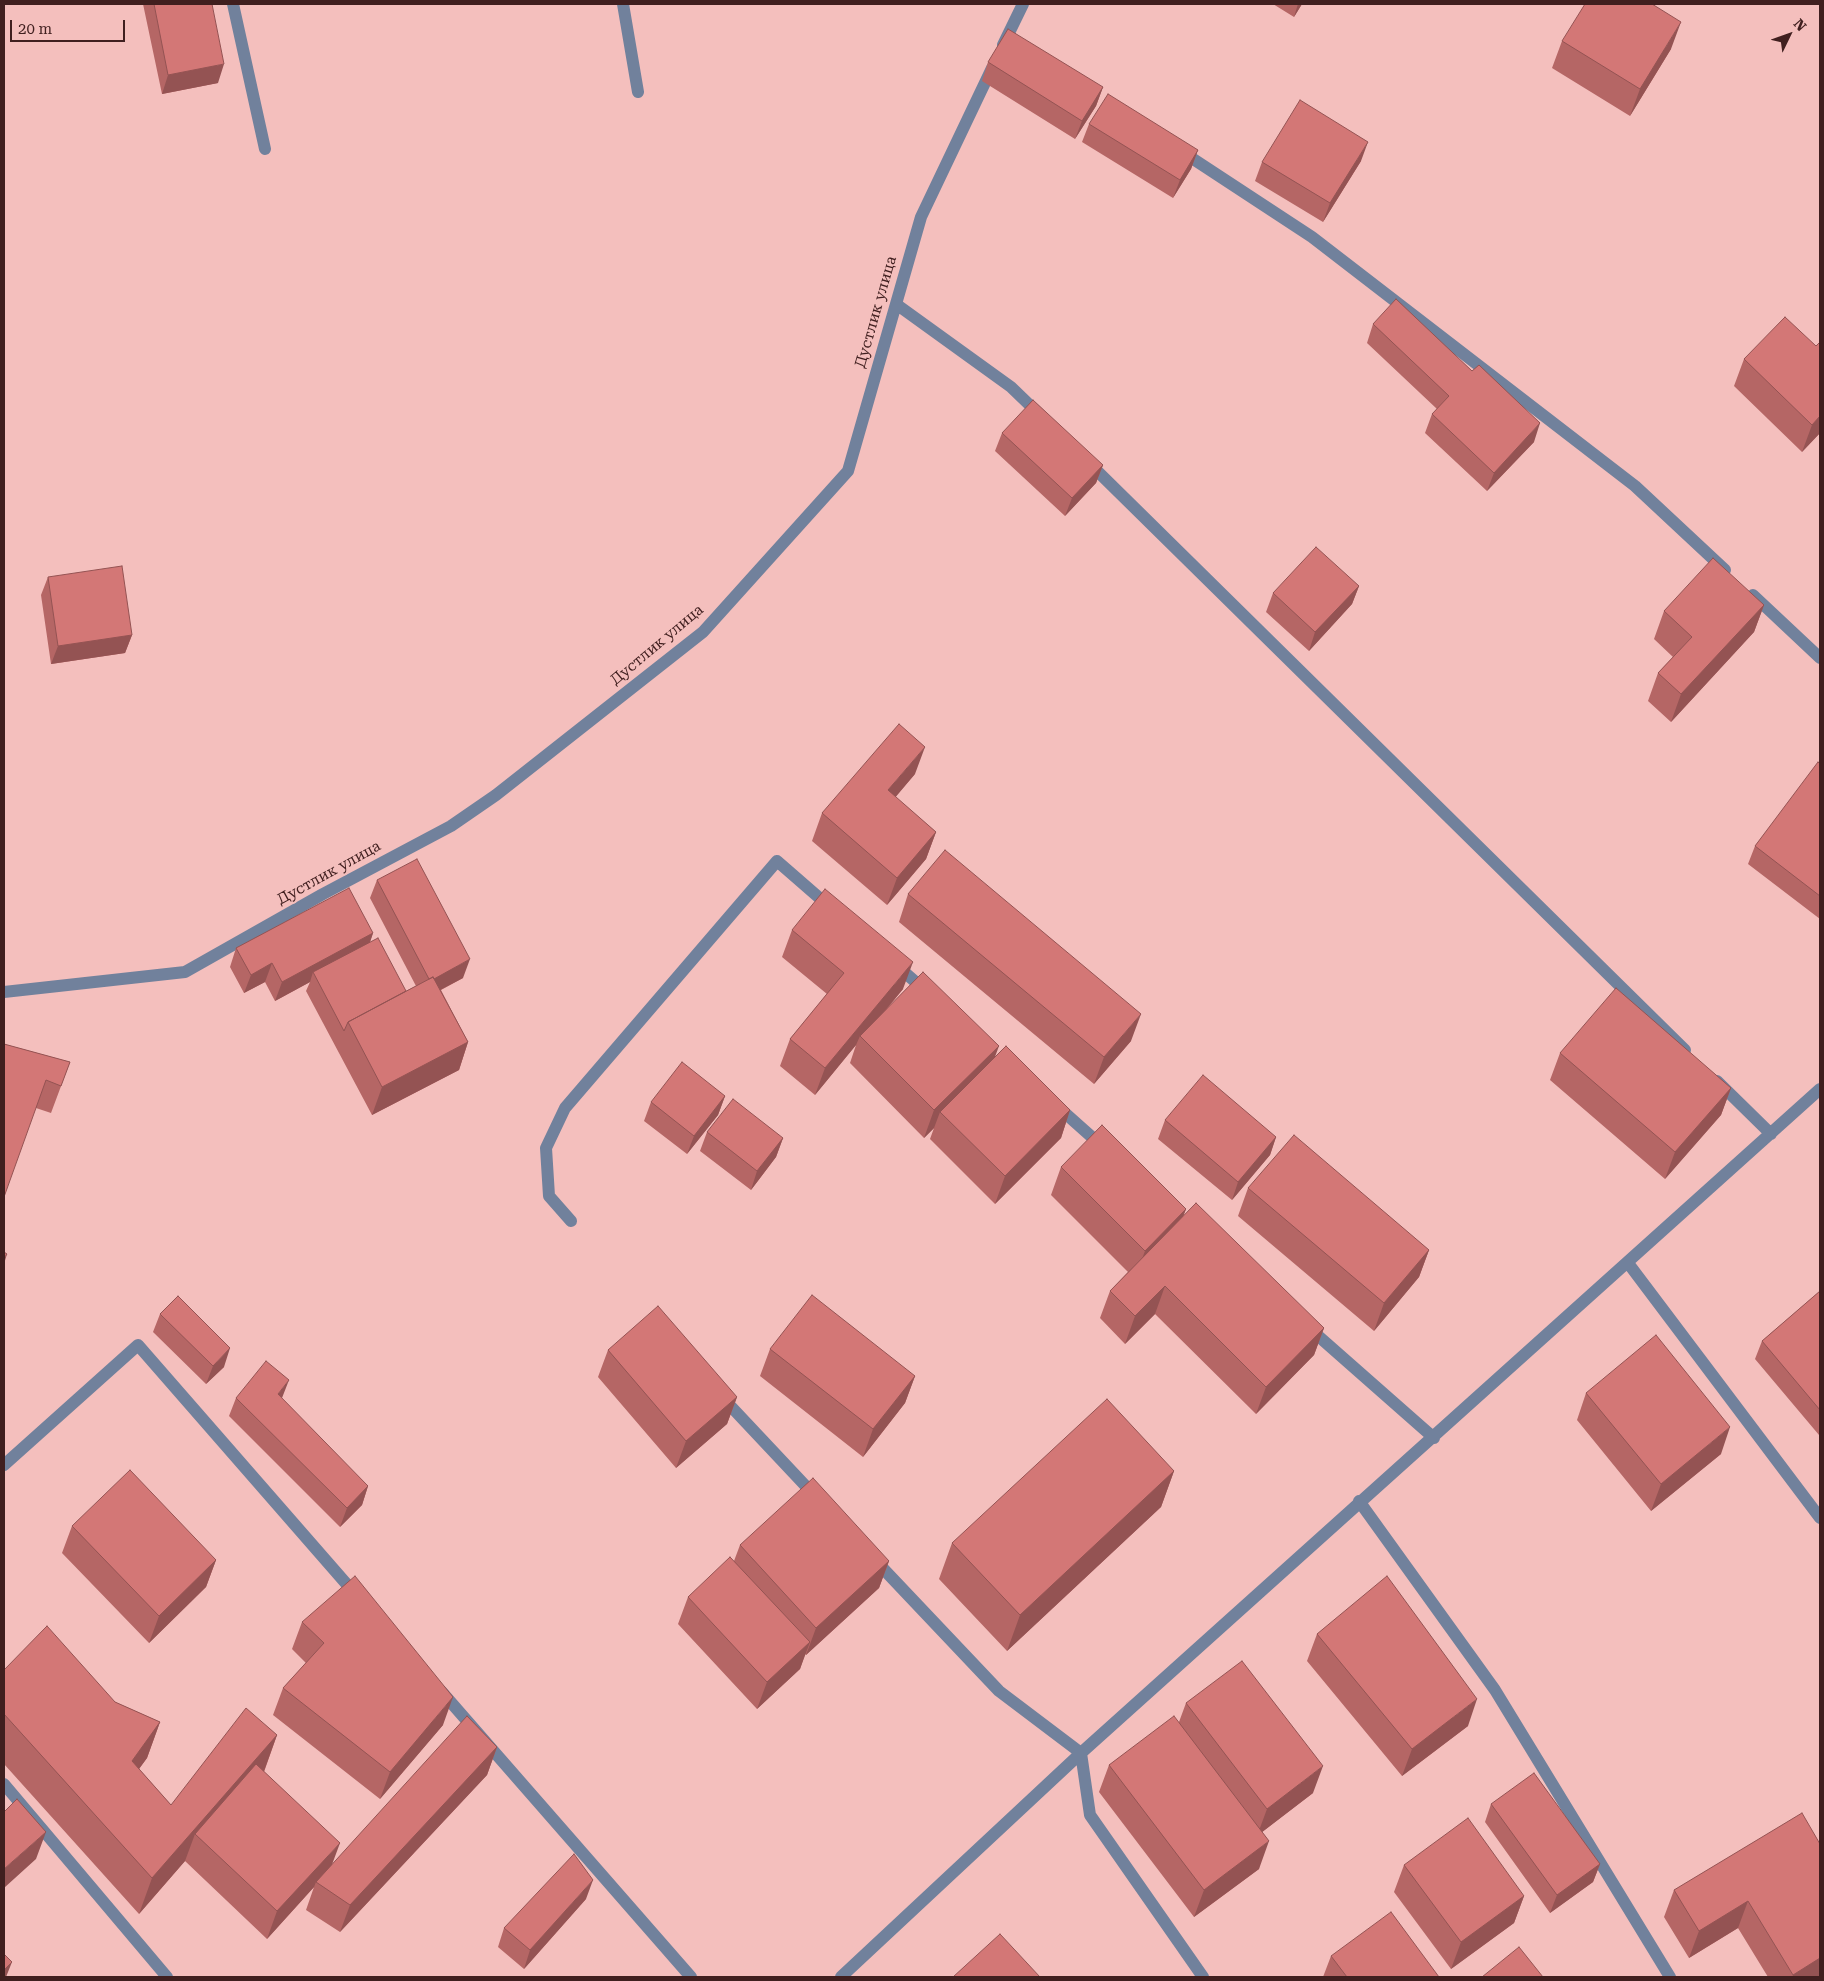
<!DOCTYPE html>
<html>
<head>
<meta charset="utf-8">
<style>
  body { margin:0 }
  #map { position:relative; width:1824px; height:1981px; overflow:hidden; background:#f4bfbd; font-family:"Roboto Serif",serif }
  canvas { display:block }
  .frame { position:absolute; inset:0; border:5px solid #401f1f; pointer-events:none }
  .north { position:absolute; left:1764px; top:10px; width:50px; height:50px; -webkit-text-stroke:4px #f4bfbd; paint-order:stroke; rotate:48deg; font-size:14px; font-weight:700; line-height:20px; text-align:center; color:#401f1f }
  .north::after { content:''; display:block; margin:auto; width:18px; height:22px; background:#401f1f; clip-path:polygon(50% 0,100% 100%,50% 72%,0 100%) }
  .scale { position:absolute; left:10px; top:20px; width:115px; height:22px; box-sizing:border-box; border:2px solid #401f1f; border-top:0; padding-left:6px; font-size:15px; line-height:18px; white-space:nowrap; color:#401f1f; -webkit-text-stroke:4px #f4bfbd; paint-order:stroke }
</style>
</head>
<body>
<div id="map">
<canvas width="1824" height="1981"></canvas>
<div class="frame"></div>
<div class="north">N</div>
<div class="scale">20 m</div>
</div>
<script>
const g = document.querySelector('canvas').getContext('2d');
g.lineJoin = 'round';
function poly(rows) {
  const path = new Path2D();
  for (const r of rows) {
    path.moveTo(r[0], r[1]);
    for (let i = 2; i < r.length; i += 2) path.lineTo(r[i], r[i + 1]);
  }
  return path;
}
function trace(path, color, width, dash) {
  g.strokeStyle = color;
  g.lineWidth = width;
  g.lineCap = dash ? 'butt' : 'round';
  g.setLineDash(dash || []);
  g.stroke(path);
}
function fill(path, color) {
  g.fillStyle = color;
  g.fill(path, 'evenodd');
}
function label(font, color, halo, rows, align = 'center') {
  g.font = font + ' "Roboto Serif",serif';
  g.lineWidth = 4;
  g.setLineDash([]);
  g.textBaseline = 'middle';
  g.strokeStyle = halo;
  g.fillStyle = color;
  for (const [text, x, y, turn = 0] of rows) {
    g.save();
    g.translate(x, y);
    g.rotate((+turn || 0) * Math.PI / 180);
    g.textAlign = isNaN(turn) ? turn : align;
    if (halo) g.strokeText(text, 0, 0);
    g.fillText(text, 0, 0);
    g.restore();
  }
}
const minor = poly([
  [233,4,265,149],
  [623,4,638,92],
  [1003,45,1023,4],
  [1181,151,1312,237,1635,486,1725,570],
  [896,304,1011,387,1040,415],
  [1088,462,1685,1050],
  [1753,595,1820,658],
  [895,964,927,992],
  [4,992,185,972,323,894,451,826,496,795,703,632,848,471,921,217,992,68],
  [1717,1081,1771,1134],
  [1057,1106,1103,1147],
  [571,1221,549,1196,546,1148,565,1108,777,861,831,908],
  [1628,1263,1820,1518],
  [1308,1327,1434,1438],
  [722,1397,816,1497],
  [4,1465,138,1345,357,1596],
  [1359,1501,1495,1690,1670,1977],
  [874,1559,999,1691,1081,1753,1090,1815,1203,1977],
  [441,1691,691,1977],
  [4,1784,167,1977],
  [841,1977,1081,1753,1820,1089]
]);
const wall = poly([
  [143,4,212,4,218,83,162,94],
  [1273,4,1302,4,1294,17],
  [1562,41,1671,49,1630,116,1552,68],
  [988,62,1103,87,1096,106,1075,139,982,81],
  [1089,124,1198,150,1191,169,1173,198,1082,142],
  [1361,161,1323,222,1255,181,1262,162],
  [1373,324,1472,371,1534,442,1487,491,1425,433,1432,414,1437,409,1367,343],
  [1820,342,1820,433,1802,452,1734,386,1744,359,1816,346],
  [1002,433,1103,465,1096,483,1065,516,995,451],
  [48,577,132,635,125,653,51,664,41,595],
  [1359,586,1352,604,1309,651,1266,612,1273,593],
  [1764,605,1754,632,1671,722,1648,701,1658,673,1673,657,1654,639,1664,611],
  [1820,764,1820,919,1748,864,1755,846],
  [915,774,895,797,936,832,926,859,887,905,812,841,822,813],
  [377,880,463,978,441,990,468,1042,459,1070,372,1115,306,991,310,982,275,1001,265,982,244,993,230,967,236,948,373,933,370,942,406,991,416,986,370,898],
  [908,894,1131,1041,1094,1084,899,922],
  [792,930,903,989,887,1009,995,1056,1070,1110,1061,1138,995,1204,930,1139,934,1128,924,1138,850,1063,856,1045,815,1095,780,1066,790,1039,827,994,782,957],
  [4,1044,70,1062,51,1113,36,1108],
  [1560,1053,1731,1088,1721,1115,1665,1179,1550,1080],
  [725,1096,718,1115,687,1154,644,1121,651,1102],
  [1165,1120,1276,1137,1270,1155,1232,1200,1158,1139],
  [707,1132,783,1138,776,1157,751,1190,700,1151],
  [1061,1167,1186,1209,1183,1216,1324,1328,1314,1355,1256,1414,1155,1314,1125,1344,1100,1318,1110,1291,1128,1272,1051,1195],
  [1248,1188,1429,1250,1419,1277,1374,1331,1238,1216],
  [1820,1291,1820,1434,1819,1435,1755,1359,1762,1341],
  [160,1314,224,1367,206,1384,153,1332],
  [770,1349,915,1376,905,1403,863,1457,760,1376],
  [608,1350,737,1397,727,1424,676,1468,598,1377],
  [1586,1393,1721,1454,1651,1511,1577,1420],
  [236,1398,368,1486,362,1505,340,1527,229,1416],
  [1174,1471,1161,1507,1007,1651,939,1579,952,1543],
  [72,1526,216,1560,206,1587,149,1643,62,1553],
  [740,1545,889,1561,879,1588,806,1655,805,1654,800,1669,757,1709,678,1624,688,1597,734,1561],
  [302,1622,443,1725,380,1799,273,1715,283,1688,306,1663,292,1649],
  [1317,1634,1468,1726,1402,1776,1307,1661],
  [4,1670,115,1702,160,1722,147,1758,139,1769,171,1805,277,1735,264,1772,332,1865,497,1747,487,1775,340,1932,306,1910,314,1887,267,1939,185,1861,139,1914,4,1764],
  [1186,1703,1313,1793,1262,1832,1259,1869,1194,1917,1099,1792,1109,1765,1179,1722],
  [1491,1804,1600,1864,1593,1882,1550,1913,1485,1822],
  [1820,1844,1820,1977,1768,1977,1738,1928,1689,1958,1664,1917,1674,1890],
  [1404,1865,1524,1896,1514,1923,1451,1969,1394,1892],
  [586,1899,524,1969,498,1947,504,1928],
  [1331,1956,1439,1977,1323,1977]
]);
const shadedWall = poly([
  [1298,4,1302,4,1294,17],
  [1681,22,1671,49,1630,116,1640,89],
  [224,64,218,83,162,94,168,75],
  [1103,87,1096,106,1075,139,1082,121],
  [1368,142,1361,161,1323,222,1330,203],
  [1198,150,1191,169,1173,198,1180,180],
  [1820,416,1820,433,1802,452,1812,425],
  [1540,423,1534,442,1487,491,1494,473],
  [1103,465,1096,483,1065,516,1072,498],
  [1359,586,1352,604,1309,651,1315,632],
  [1764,605,1754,632,1671,722,1681,694],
  [132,635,125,653,51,664,58,646],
  [925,747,915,774,878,818,888,790],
  [936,832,926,859,887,905,897,878],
  [373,933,367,951,313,972,310,982,275,1001,282,982],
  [470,959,463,978,423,999,430,981],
  [913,962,903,989,862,1038,860,1036,856,1045,815,1095,825,1068],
  [272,963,265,982,244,993,251,975],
  [1141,1014,1131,1041,1094,1084,1104,1057],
  [468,1042,459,1070,372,1115,382,1087],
  [999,1046,989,1073,940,1112,934,1128,924,1138,934,1110],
  [1731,1088,1721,1115,1665,1179,1675,1152],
  [725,1096,718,1115,687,1154,694,1136],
  [1070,1110,1061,1138,995,1204,1005,1176],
  [1276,1137,1270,1155,1232,1200,1238,1182],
  [783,1138,776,1157,751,1190,757,1171],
  [1186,1209,1176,1236,1135,1278,1145,1251],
  [1429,1250,1419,1277,1374,1331,1384,1303],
  [7,1254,4,1264,4,1258],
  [1165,1286,1155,1314,1125,1344,1135,1316],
  [1324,1328,1314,1355,1256,1414,1266,1387],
  [230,1348,224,1367,206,1384,213,1366],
  [915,1376,905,1403,863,1457,873,1429],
  [289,1380,282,1398,278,1394],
  [737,1397,727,1424,676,1468,686,1441],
  [1730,1427,1721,1454,1651,1511,1661,1484],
  [1174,1471,1161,1507,1007,1651,1020,1615],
  [368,1486,362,1505,340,1527,347,1508],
  [216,1560,206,1587,149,1643,159,1616],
  [889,1561,879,1588,806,1655,816,1628],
  [810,1642,800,1669,757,1709,767,1682],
  [453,1697,443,1725,380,1799,390,1772],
  [1477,1699,1468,1726,1402,1776,1412,1749],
  [160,1722,147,1758,119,1796,132,1761],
  [277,1735,264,1771,203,1841,195,1834,185,1861,139,1914,152,1878],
  [497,1747,487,1775,340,1932,350,1905],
  [1323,1766,1313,1793,1257,1836,1267,1809],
  [46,1832,36,1859,4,1888,4,1869],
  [1269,1841,1259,1869,1194,1917,1204,1890],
  [340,1843,330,1870,316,1882,314,1887,267,1939,277,1911],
  [1600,1864,1593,1882,1550,1913,1557,1895],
  [593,1880,586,1899,524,1969,530,1950],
  [1524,1896,1514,1923,1451,1969,1461,1942],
  [1748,1901,1738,1928,1689,1958,1699,1931],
  [1820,1958,1820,1977,1792,1977,1793,1975],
  [12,1962,6,1977,4,1977,4,1970]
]);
const building = poly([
  [154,4,212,4,224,64,168,75,154,4],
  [1585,4,1652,4,1681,22,1640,89,1562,41,1585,4],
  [1008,29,1103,87,1082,121,988,62,1008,29],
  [1108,94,1198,150,1180,180,1089,124,1108,94],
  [1300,100,1368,142,1330,203,1262,162,1300,100],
  [1396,299,1472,371,1479,365,1540,423,1494,473,1432,414,1449,396,1373,324,1396,299],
  [1785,317,1816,346,1820,342,1820,416,1812,425,1744,359,1785,317],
  [1033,400,1103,465,1072,498,1002,433,1033,400],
  [1316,547,1359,586,1315,632,1273,593,1316,547],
  [1713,558,1764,605,1681,694,1658,673,1692,637,1664,611,1713,558],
  [122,566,132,635,58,646,48,577,122,566],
  [899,724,925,747,888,790,936,832,897,878,822,813,899,724],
  [1818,762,1820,764,1820,896,1755,846,1818,762],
  [945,850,1141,1014,1104,1057,908,894,945,850],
  [417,859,470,959,434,979,433,977,429,979,377,880,417,859],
  [349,888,373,933,282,982,272,963,251,975,236,948,349,888],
  [825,889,913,962,825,1068,790,1039,844,973,792,930,825,889],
  [378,938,406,991,348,1022,344,1031,313,972,378,938],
  [923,972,999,1046,934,1110,860,1036,923,972],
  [433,977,468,1042,382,1087,348,1022,433,977],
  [1616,988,1731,1088,1675,1152,1560,1053,1616,988],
  [4,1044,70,1062,61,1086,46,1080,4,1197,4,1044],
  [1006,1046,1070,1110,1005,1176,940,1112,1006,1046],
  [682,1062,725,1096,694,1136,651,1102,682,1062],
  [1203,1075,1276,1137,1238,1182,1165,1120,1203,1075],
  [733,1099,783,1138,757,1171,707,1132,733,1099],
  [1102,1125,1186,1209,1145,1251,1061,1167,1102,1125],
  [1294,1135,1429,1250,1384,1303,1248,1188,1294,1135],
  [1196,1203,1324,1328,1266,1387,1165,1286,1135,1316,1110,1291,1196,1203],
  [4,1252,7,1254,4,1258,4,1252],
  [1820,1291,1820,1410,1762,1341,1820,1291],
  [812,1295,915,1376,873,1429,770,1349,812,1295],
  [178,1296,230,1348,213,1366,160,1314,178,1296],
  [658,1306,737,1397,686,1441,608,1350,658,1306],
  [1656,1335,1730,1427,1661,1484,1586,1393,1656,1335],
  [266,1361,289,1380,278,1394,368,1486,347,1508,236,1398,266,1361],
  [1107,1399,1174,1471,1020,1615,952,1543,1107,1399],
  [130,1470,216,1560,159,1616,72,1526,130,1470],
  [813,1478,889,1561,816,1628,740,1545,813,1478],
  [730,1557,810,1642,767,1682,688,1597,730,1557],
  [355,1576,453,1697,390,1772,283,1688,324,1643,302,1622,355,1576],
  [1387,1576,1477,1699,1412,1749,1317,1634,1387,1576],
  [47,1626,115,1702,160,1722,132,1761,171,1805,246,1708,277,1735,152,1878,4,1714,4,1670,47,1626],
  [1242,1661,1323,1766,1267,1809,1186,1703,1242,1661],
  [467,1716,497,1747,350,1905,316,1882,467,1716],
  [1174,1716,1269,1841,1204,1890,1109,1765,1174,1716],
  [256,1764,340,1843,277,1911,195,1834,256,1764],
  [1534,1773,1600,1864,1557,1895,1491,1804,1534,1773],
  [17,1799,46,1832,4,1869,4,1812,17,1799],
  [1802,1813,1820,1844,1820,1958,1793,1975,1748,1901,1699,1931,1674,1890,1802,1813],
  [1468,1818,1524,1896,1461,1942,1404,1865,1468,1818],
  [574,1854,593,1880,530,1950,504,1928,574,1854],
  [1391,1912,1439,1977,1347,1977,1331,1956,1391,1912],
  [1000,1934,1040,1977,953,1977,1000,1934],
  [1519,1947,1543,1977,1482,1977,1519,1947],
  [4,1954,12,1962,4,1970,4,1954]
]);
const streetNames = [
  ["Дустлик улица",876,312,-74],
  ["Дустлик улица",657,645,-40],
  ["Дустлик улица",329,873,-29]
];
trace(minor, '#71819c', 12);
fill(wall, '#b56665');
fill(shadedWall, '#945353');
fill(building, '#d37776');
trace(building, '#945353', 1);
label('15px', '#401f1f', '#f4bfbd', streetNames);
</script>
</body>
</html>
